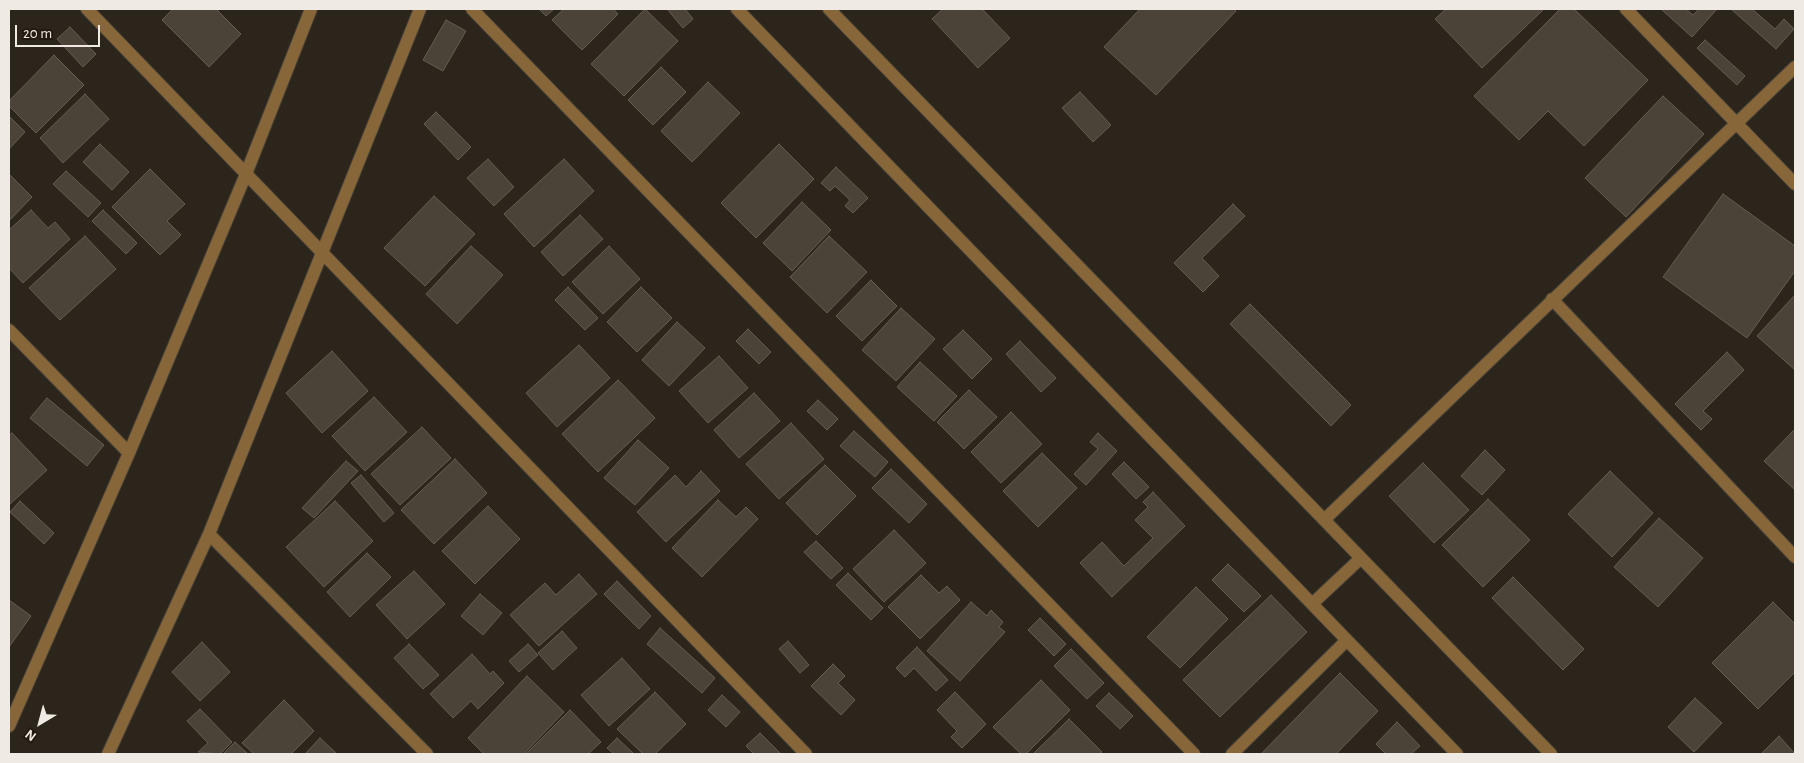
<!DOCTYPE html>
<html>
<head>
<meta charset="utf-8">
<style>
  body { margin:0 }
  #map { position:relative; width:1804px; height:763px; overflow:hidden; background:#2c251b; font-family:"Alegreya Sans",sans-serif }
  canvas { display:block }
  .frame { position:absolute; inset:0; border:10px solid #efeae3; pointer-events:none }
  .north { position:absolute; left:15px; top:698px; width:50px; height:50px; -webkit-text-stroke:4px #231b12; paint-order:stroke; rotate:217deg; font-size:14px; font-weight:700; line-height:20px; text-align:center; color:#efeae3 }
  .north::after { content:''; display:block; margin:auto; width:18px; height:22px; background:#efeae3; clip-path:polygon(50% 0,100% 100%,50% 72%,0 100%) }
  .scale { position:absolute; left:15px; top:25px; width:85px; height:22px; box-sizing:border-box; border:2px solid #efeae3; border-top:0; padding-left:6px; font-size:15px; line-height:18px; white-space:nowrap; color:#efeae3; -webkit-text-stroke:4px #231b12; paint-order:stroke }
</style>
</head>
<body>
<div id="map">
<canvas width="1804" height="763"></canvas>
<div class="frame"></div>
<div class="north">N</div>
<div class="scale">20 m</div>
</div>
<script>
const g = document.querySelector('canvas').getContext('2d');
g.lineJoin = 'round';
function fill(path, color) {
  g.fillStyle = color;
  g.fill(path, 'evenodd');
}
function poly(rows) {
  const path = new Path2D();
  for (const r of rows) {
    path.moveTo(r[0], r[1]);
    for (let i = 2; i < r.length; i += 2) path.lineTo(r[i], r[i + 1]);
  }
  return path;
}
function trace(path, color, width, dash) {
  g.strokeStyle = color;
  g.lineWidth = width;
  g.lineCap = dash ? 'butt' : 'round';
  g.setLineDash(dash || []);
  g.stroke(path);
}
const building = poly([
  [173,9,216,9,241,34,209,67,162,20,173,9],
  [539,9,554,9,546,16,539,9],
  [564,9,613,9,618,14,582,50,552,20,564,9],
  [645,9,678,41,624,96,591,64,645,9],
  [667,9,685,9,693,19,683,28,667,9],
  [943,9,982,9,1010,38,978,68,932,19,943,9],
  [1140,9,1234,9,1236,11,1156,95,1104,47,1140,9],
  [1446,9,1544,9,1482,68,1435,19,1446,9],
  [1560,9,1574,9,1648,80,1584,146,1548,111,1519,140,1474,96,1560,9],
  [1661,9,1686,9,1693,15,1699,9,1717,9,1692,37,1661,9],
  [1731,9,1752,9,1775,29,1784,19,1794,29,1776,49,1731,9],
  [446,20,466,31,443,71,423,60,446,20],
  [70,27,96,54,83,67,57,39,70,27],
  [1705,40,1745,76,1737,85,1697,48,1705,40],
  [54,55,84,85,36,133,9,106,9,101,54,55],
  [661,67,686,92,653,125,628,100,661,67],
  [708,82,740,113,692,162,661,131,708,82],
  [1080,92,1111,125,1093,142,1062,108,1080,92],
  [85,94,109,119,63,163,40,138,85,94],
  [1663,96,1704,134,1626,217,1585,178,1663,96],
  [436,112,471,147,458,160,424,124,436,112],
  [9,116,25,132,9,149,9,116],
  [100,144,129,172,112,190,83,162,100,144],
  [779,144,814,179,756,238,721,203,779,144],
  [488,159,514,187,494,206,467,178,488,159],
  [564,159,594,191,534,247,504,214,564,159],
  [836,167,868,198,853,213,845,206,850,200,835,186,830,191,821,183,836,167],
  [150,169,185,204,167,221,181,235,160,255,112,207,150,169],
  [66,171,101,203,88,217,53,184,66,171],
  [9,174,32,197,9,221,9,174],
  [1723,194,1795,246,1795,271,1747,338,1663,277,1723,194],
  [434,196,475,234,425,286,384,248,434,196],
  [802,202,831,230,792,271,763,243,802,202],
  [1233,204,1245,216,1202,258,1219,276,1203,292,1174,263,1233,204],
  [31,210,48,228,55,222,70,239,23,283,9,268,9,230,31,210],
  [103,210,137,243,126,254,92,221,103,210],
  [580,215,603,239,563,276,541,252,580,215],
  [85,236,116,269,60,320,29,288,85,236],
  [829,236,867,272,827,313,790,277,829,236],
  [471,246,503,275,457,324,426,294,471,246],
  [609,246,640,279,603,314,572,282,609,246],
  [871,280,897,306,862,341,836,316,871,280],
  [568,287,598,318,585,330,555,300,568,287],
  [641,287,672,318,637,352,607,322,641,287],
  [1795,295,1795,370,1757,336,1795,295],
  [1250,304,1351,405,1331,426,1230,324,1250,304],
  [901,308,935,339,896,381,862,350,901,308],
  [677,322,705,348,669,386,642,360,677,322],
  [748,329,771,352,759,364,736,341,748,329],
  [963,330,992,359,972,379,943,349,963,330],
  [1020,341,1056,378,1041,392,1006,354,1020,341],
  [579,345,610,378,557,427,526,393,579,345],
  [332,351,368,391,322,433,286,393,332,351],
  [1727,352,1744,370,1703,411,1712,419,1701,430,1675,404,1727,352],
  [719,356,748,388,708,423,679,391,719,356],
  [920,362,957,396,934,421,897,387,920,362],
  [618,380,655,418,598,472,562,434,618,380],
  [969,390,997,417,964,449,937,422,969,390],
  [754,393,780,421,739,458,714,430,754,393],
  [374,397,407,432,365,471,332,436,374,397],
  [47,398,104,445,87,466,30,418,47,398],
  [818,400,838,419,827,430,807,411,818,400],
  [1011,412,1042,444,1001,483,971,452,1011,412],
  [791,423,824,459,779,499,746,464,791,423],
  [422,427,451,458,400,505,371,474,422,427],
  [1795,429,1795,490,1764,461,1795,429],
  [854,431,888,462,875,477,840,446,854,431],
  [12,433,47,470,9,505,9,436,12,433],
  [1098,433,1117,451,1086,485,1074,474,1098,449,1090,442,1098,433],
  [638,440,669,468,635,505,604,478,638,440],
  [1485,450,1505,470,1482,495,1461,476,1485,450],
  [1042,453,1077,488,1038,527,1003,491,1042,453],
  [455,459,487,493,434,544,401,510,455,459],
  [346,461,358,471,314,518,302,508,346,461],
  [1124,462,1149,487,1136,499,1112,474,1124,462],
  [1423,463,1469,510,1434,543,1389,496,1423,463],
  [825,465,856,496,817,535,786,503,825,465],
  [891,469,927,504,909,523,872,488,891,469],
  [701,471,720,491,666,542,637,512,675,475,686,487,701,471],
  [1610,471,1653,513,1612,557,1568,514,1610,471],
  [361,475,394,513,384,522,351,483,361,475],
  [1153,492,1185,526,1112,597,1080,563,1102,542,1124,566,1153,538,1135,520,1148,507,1143,502,1153,492],
  [1488,499,1530,540,1483,587,1442,545,1488,499],
  [718,500,736,517,746,507,758,519,702,577,672,548,718,500],
  [20,501,54,533,44,544,10,512,20,501],
  [335,501,373,541,324,587,286,547,335,501],
  [488,506,520,539,475,584,442,551,488,506],
  [1659,518,1703,558,1658,607,1614,567,1659,518],
  [894,530,926,563,884,602,853,569,894,530],
  [816,541,843,568,831,579,804,552,816,541],
  [367,553,391,577,350,617,327,592,367,553],
  [1228,564,1261,596,1244,612,1212,580,1228,564],
  [414,571,445,604,407,639,376,605,414,571],
  [848,573,883,608,871,620,836,585,848,573],
  [579,574,597,594,539,646,510,615,545,583,556,595,579,574],
  [921,575,939,593,947,586,960,600,920,639,888,607,921,575],
  [1513,577,1584,649,1563,670,1492,598,1513,577],
  [617,581,651,616,639,629,604,594,617,581],
  [1196,587,1228,619,1180,668,1147,637,1196,587],
  [480,594,502,613,483,635,461,616,480,594],
  [1271,595,1307,632,1220,717,1183,680,1271,595],
  [9,600,31,616,9,647,9,600],
  [971,602,987,616,991,610,1003,622,999,627,1005,632,960,681,927,651,971,602],
  [1773,602,1795,624,1795,672,1758,709,1712,663,1773,602],
  [1040,618,1066,644,1054,656,1028,630,1040,618],
  [660,628,715,678,702,693,647,644,660,628],
  [562,631,577,648,553,670,538,653,562,631],
  [788,641,809,665,800,673,779,649,788,641],
  [202,642,230,672,200,701,172,672,202,642],
  [409,644,439,675,423,689,394,658,409,644],
  [528,644,538,655,519,672,509,661,528,644],
  [917,647,948,680,936,691,914,668,905,677,896,668,917,647],
  [1071,649,1104,683,1087,699,1054,666,1071,649],
  [472,654,490,674,493,671,504,683,478,709,471,701,453,718,430,694,472,654],
  [622,658,650,689,609,726,581,695,622,658],
  [833,664,845,676,838,683,855,700,841,715,811,686,833,664],
  [1340,673,1378,711,1336,754,1261,754,1340,673],
  [527,676,564,712,524,754,484,754,468,738,527,676],
  [1041,680,1070,710,1026,754,1021,754,993,727,1041,680],
  [655,692,686,724,655,754,643,754,617,729,655,692],
  [955,692,986,724,962,748,951,737,957,731,937,710,955,692],
  [1109,693,1133,716,1120,729,1096,706,1109,693],
  [722,695,740,712,726,727,708,710,722,695],
  [1695,698,1722,723,1694,752,1668,727,1695,698],
  [284,700,314,731,291,754,254,754,242,743,284,700],
  [200,709,232,742,220,754,198,752,208,743,187,721,200,709],
  [570,710,601,742,588,754,526,754,570,710],
  [1069,719,1102,752,1099,754,1033,754,1069,719],
  [1397,722,1420,746,1411,754,1386,754,1376,744,1397,722],
  [760,733,781,754,754,754,746,746,760,733],
  [1779,736,1795,754,1761,754,1779,736],
  [320,738,337,754,305,754,320,738],
  [617,738,634,754,614,754,607,748,617,738],
  [235,742,248,754,223,754,235,742]
]);
const minor = poly([
  [87,9,806,754],
  [472,9,1194,754],
  [737,9,1457,754],
  [829,9,1551,754],
  [1626,9,1795,184],
  [1552,299,1795,557],
  [9,330,129,453],
  [1324,520,1795,67],
  [209,534,427,754],
  [1312,604,1361,558],
  [9,726,129,453,246,174,311,9],
  [108,754,209,534,420,9],
  [1232,754,1347,640]
]);
fill(building, '#4b4338');
trace(building, '#665d52', 1);
trace(minor, '#474137', 14);
trace(minor, '#876639', 12);
</script>
</body>
</html>
